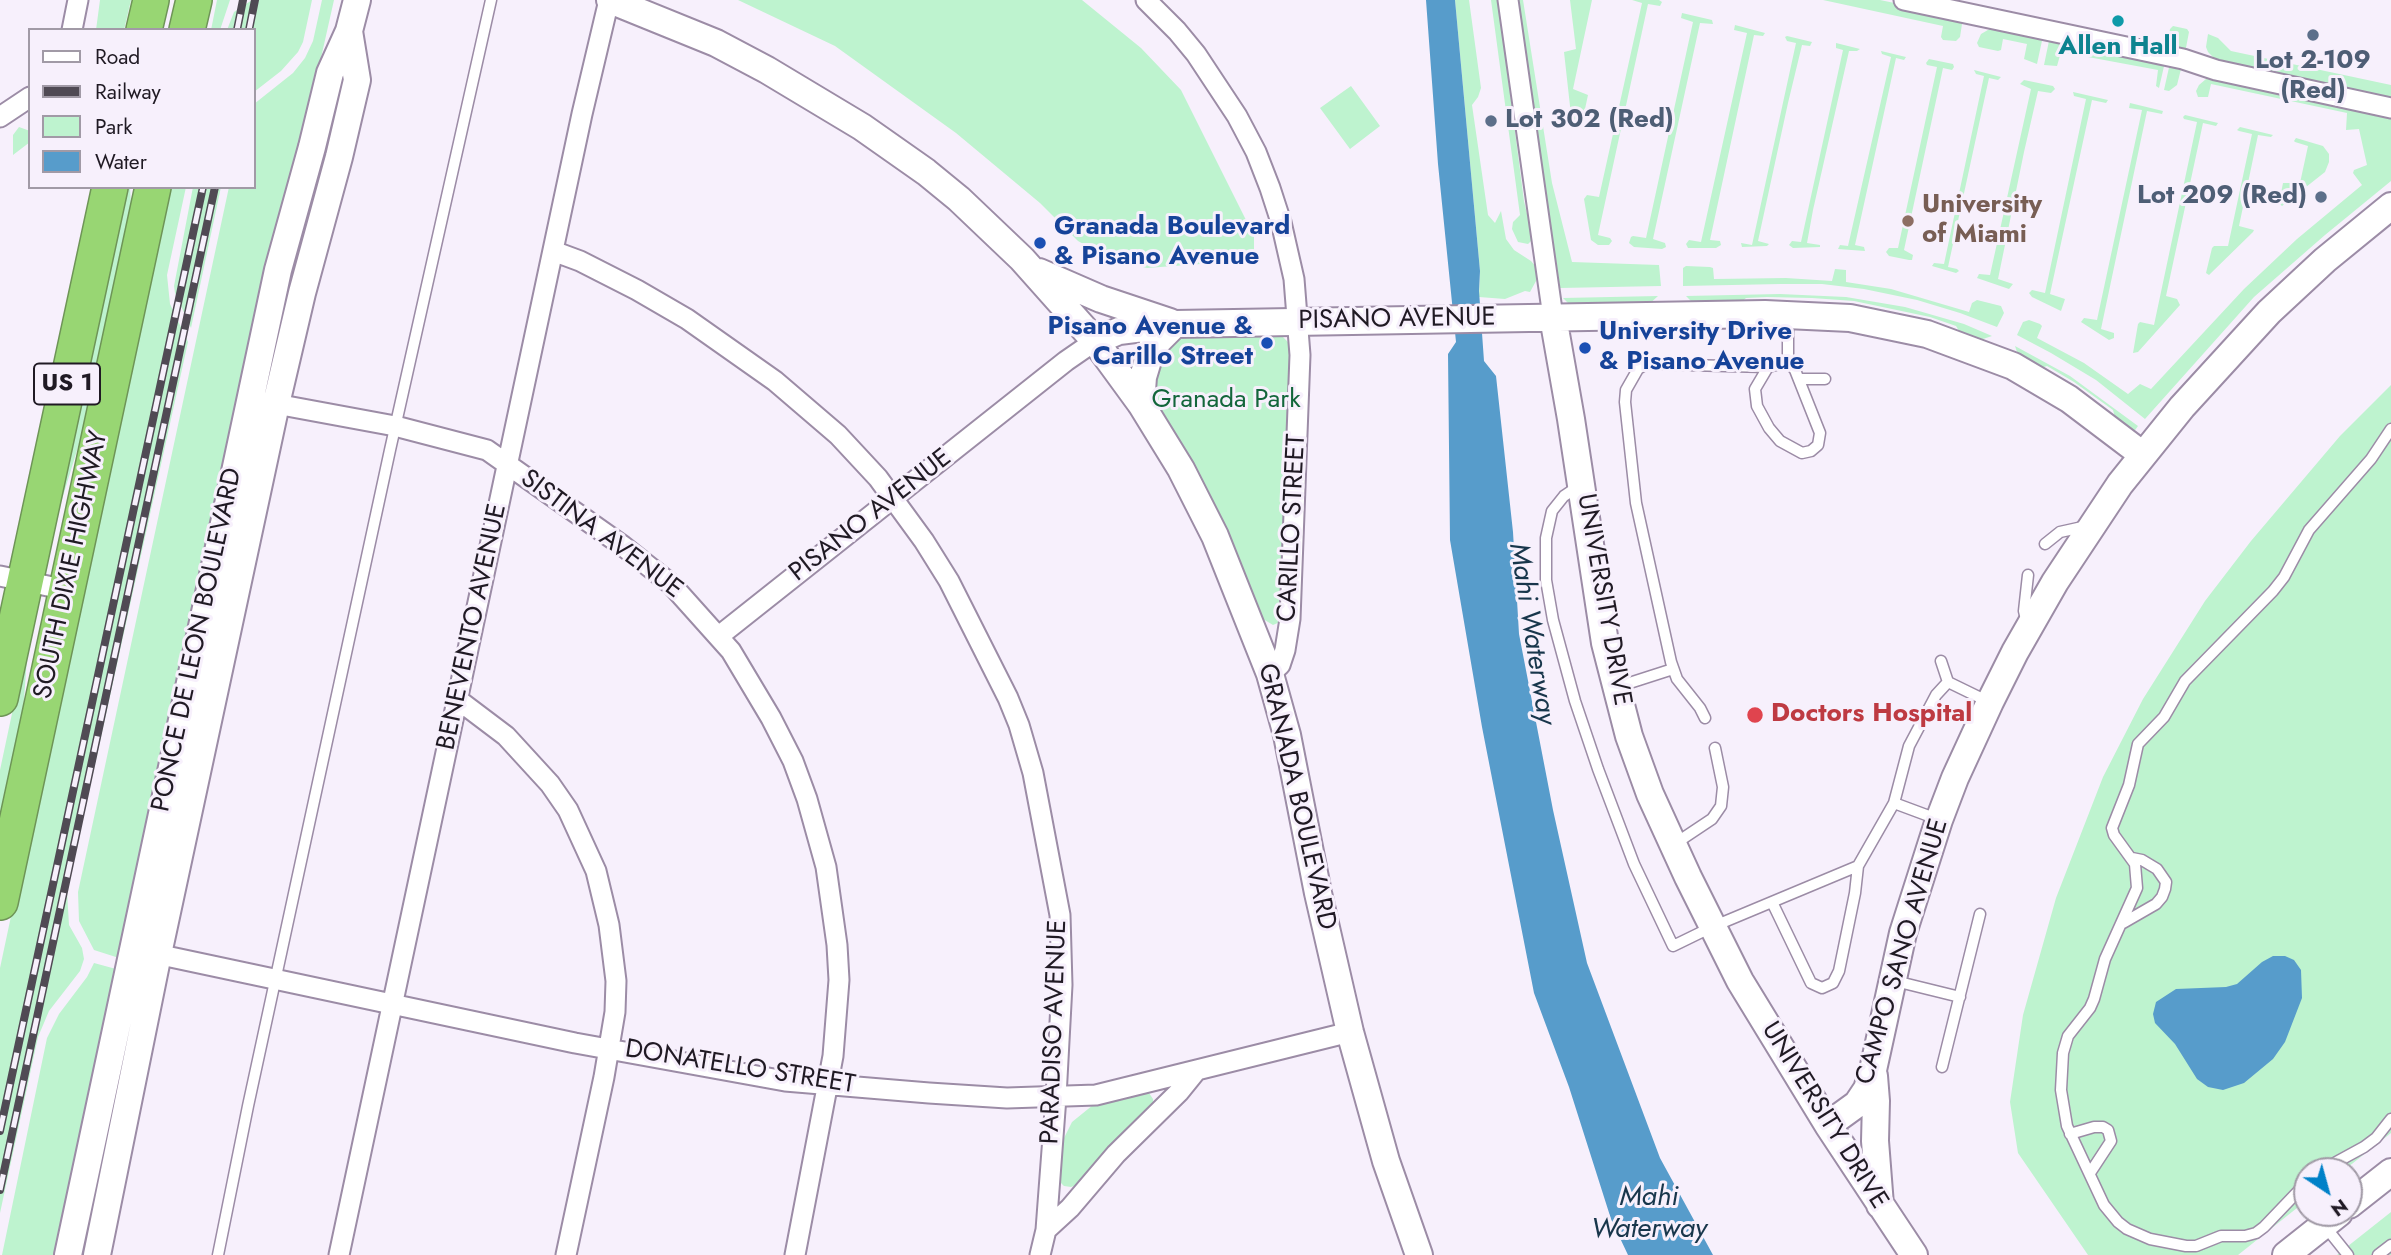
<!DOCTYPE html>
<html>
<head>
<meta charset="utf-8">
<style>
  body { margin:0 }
  #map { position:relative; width:2391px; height:1255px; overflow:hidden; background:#f7f0fc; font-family:Jost,sans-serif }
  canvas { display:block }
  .legend { position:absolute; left:28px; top:28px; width:228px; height:161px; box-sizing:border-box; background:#f7f0fc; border:2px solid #a19aa6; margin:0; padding:9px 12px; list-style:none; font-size:21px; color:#201a24 }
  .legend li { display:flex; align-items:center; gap:14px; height:35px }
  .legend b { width:35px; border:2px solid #a19aa6 }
  .north { position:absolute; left:2293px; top:1157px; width:70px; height:70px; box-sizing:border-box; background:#f7f0fc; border:2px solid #a19aa6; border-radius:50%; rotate:144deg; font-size:19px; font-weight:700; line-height:28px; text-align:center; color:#201a24 }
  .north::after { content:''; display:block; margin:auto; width:24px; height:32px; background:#0081c8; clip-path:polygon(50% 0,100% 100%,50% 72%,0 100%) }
</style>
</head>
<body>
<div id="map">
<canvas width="2391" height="1255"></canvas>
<ul class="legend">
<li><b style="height:9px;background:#fff"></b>Road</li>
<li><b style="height:9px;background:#504a54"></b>Railway</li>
<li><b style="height:19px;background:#bef3cf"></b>Park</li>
<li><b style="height:19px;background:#579ccb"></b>Water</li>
</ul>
<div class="north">N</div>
</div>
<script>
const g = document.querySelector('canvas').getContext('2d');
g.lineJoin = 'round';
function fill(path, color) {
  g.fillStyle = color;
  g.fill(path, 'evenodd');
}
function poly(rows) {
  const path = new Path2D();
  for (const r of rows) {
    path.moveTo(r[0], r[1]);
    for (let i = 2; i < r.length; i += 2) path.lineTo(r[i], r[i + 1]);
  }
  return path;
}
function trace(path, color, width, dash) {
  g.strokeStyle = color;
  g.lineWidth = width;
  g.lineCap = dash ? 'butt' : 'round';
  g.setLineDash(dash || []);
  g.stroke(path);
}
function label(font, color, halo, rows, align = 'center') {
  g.font = font + ' Jost,sans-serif';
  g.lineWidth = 6;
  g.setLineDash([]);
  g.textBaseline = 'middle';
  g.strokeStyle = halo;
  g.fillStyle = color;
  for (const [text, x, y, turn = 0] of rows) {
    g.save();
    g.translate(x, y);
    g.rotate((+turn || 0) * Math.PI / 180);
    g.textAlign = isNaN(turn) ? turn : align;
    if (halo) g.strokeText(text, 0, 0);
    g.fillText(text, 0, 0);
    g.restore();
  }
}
const green = poly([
  [100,0,131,0,124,30,96,30],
  [217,0,230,0,220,30,211,30],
  [252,0,312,0,303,42,298,52,281,71,254,92,254,30,227,30,234,12],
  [322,0,334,0,119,958,94,950,79,921,78,892,229,187,254,187,254,104,293,73,305,58,313,41],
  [738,0,1082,0,1141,48,1181,90,1254,236,1254,260,1147,268,1110,259,1078,241,1040,203,956,133,835,46],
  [1455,0,1469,0,1481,88,1478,97,1472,105,1488,215,1495,223,1501,211,1506,239,1514,250,1531,261,1537,268,1536,281,1530,292,1525,291,1505,299,1479,297,1480,271],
  [1491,0,1498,0,1524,201,1533,239,1528,244,1518,242,1512,229,1513,222,1520,215],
  [1517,0,1523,0,1552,183,1572,262,1659,265,1661,286,1560,288],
  [1570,0,1592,0,1573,89,1588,95,1582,123,1576,126,1572,124,1564,52,1576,49],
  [1632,0,1659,0,1662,2,1660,6,1648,4,1598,235,1610,238,1612,241,1609,245,1598,245,1591,240,1584,199,1587,195,1599,197,1642,3],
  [1823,0,1880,0,1957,16,1962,24,1960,37,1956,41,1943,40,1941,37,1943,26],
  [1682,13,1712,20,1713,24,1700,23,1653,239,1665,243,1666,247,1662,249,1634,247,1629,243,1631,237,1633,236,1646,238,1693,22,1681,18],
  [1735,25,1765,33,1763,36,1754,35,1710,240,1720,241,1721,245,1716,248,1688,248,1686,244,1689,240,1701,242,1747,33,1734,30],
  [2173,26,2187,29,2189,32,2185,53,2174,50,2168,41,2170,29],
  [1993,27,2043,36,2037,64,2024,59,2027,44,2003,39,2001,50,1998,51,1979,47,1977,43,1981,34],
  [2208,34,2218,38,2231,51,2391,85,2391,97,2217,61,2208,52,2206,47],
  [1787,36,1812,42,1810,46,1802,45,1788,103,1758,241,1769,244,1767,246,1742,247,1741,243,1752,245,1796,43,1787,41,1785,37],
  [2050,36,2165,62,2159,88,2156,86,2158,70,2061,52,2057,66,2044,65],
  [1836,43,1860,49,1857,51,1849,51,1813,210,1807,243,1820,245,1820,247,1793,248,1789,245,1792,241,1801,242,1843,50,1836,48],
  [1881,51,1906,57,1904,60,1896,58,1855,245,1864,247,1865,251,1838,249,1840,245,1848,246,1891,57,1882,54],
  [1929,59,1953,64,1954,67,1952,70,1943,68,1904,250,1913,255,1912,260,1909,260,1889,256,1886,252,1889,248,1898,248,1937,67,1927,65,1926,63],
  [2170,63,2182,65,2177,85,2169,91,2164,90],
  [1974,70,2001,77,1998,80,1989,78,1948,267,1957,269,1959,271,1956,273,1932,266,1934,263,1944,264,1984,76,1976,74],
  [2211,78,2391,118,2391,181,2325,235,2254,297,2145,419,2096,380,2051,353,2017,335,2023,322,2029,320,2040,324,2042,326,2037,338,2084,363,2128,394,2140,384,2151,389,2244,289,2297,239,2362,185,2353,173,2354,170,2367,165,2359,129,2346,130,2347,113,2211,84,2208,97,2198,97,2196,91,2199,85,2206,79],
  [341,79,342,95,282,324,281,310],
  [2024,80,2053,86,2055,89,2051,93,2038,91,2024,152,1998,279,2013,284,2009,289,1977,278,1979,274,1990,275,2031,89,2020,84],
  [1351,86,1380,126,1350,149,1320,108],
  [2073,92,2108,100,2106,103,2092,100,2050,294,2065,299,2061,311,2032,297,2029,293,2032,290,2045,293,2086,99,2074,96],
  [2130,103,2163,111,2162,114,2147,111,2101,329,2114,333,2114,338,2109,340,2081,322,2084,318,2097,320,2142,110,2129,108],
  [2185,115,2218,123,2216,126,2203,123,2166,296,2177,299,2180,305,2138,352,2133,353,2138,324,2140,322,2154,325,2197,122,2184,119,2183,117],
  [19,127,30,131,30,142,13,155,13,135],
  [2240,127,2273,135,2271,137,2258,135,2239,226,2254,230,2253,232,2209,275,2206,273,2212,248,2214,246,2228,246,2252,134,2239,131,2237,130],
  [2296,138,2323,146,2329,154,2329,162,2325,172,2282,206,2279,203,2283,183,2300,183,2308,146,2295,142,2294,141],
  [125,187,130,187,132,221,93,398,52,532],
  [166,187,186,187,167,275,170,304,188,342,67,891,69,925,82,948,84,959,80,971,49,1011,38,1037,0,1213,0,968],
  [193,187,221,187,191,328,175,293,174,286],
  [1686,266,1710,267,1713,268,1714,279,1786,278,1832,281,1835,269,1846,270,1846,282,1891,289,1969,312,1972,303,1977,300,2001,306,2004,313,1997,327,1960,313,1917,300,1864,289,1822,284,1781,284,1683,286,1683,268],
  [1780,294,1846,297,1905,307,1964,324,1992,336,1980,340,1961,334,1956,326,1930,317,1854,301,1812,298,1767,297,1746,298,1738,305,1695,305,1686,296],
  [1658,296,1647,306,1571,306,1563,298],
  [1272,334,1282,336,1289,343,1290,350,1285,543,1280,622,1273,625,1263,619,1151,400,1161,350,1176,338],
  [2015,346,2070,376,2138,426,2133,433,2116,421,2113,410,2074,382,2047,366,2038,369,2019,358],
  [2391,385,2391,1133,2343,1171,2307,1171,2307,1200,2238,1255,2088,1255,2018,1153,2010,1102,2023,1015,2056,898,2103,777,2143,699,2205,601,2251,541,2340,436],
  [24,657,27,658,22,727,0,831,0,770],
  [94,963,116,969,57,1255,2,1255,47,1038,59,1014,87,977],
  [1141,1093,1149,1093,1153,1099,1153,1105,1079,1184,1071,1187,1064,1186,1059,1181,1060,1146,1072,1122,1093,1105],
  [2391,1212,2391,1255,2337,1255,2343,1250]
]);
const water = poly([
  [1426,0,1455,0,1480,271,1479,291,1484,361,1496,376,1513,532,1519,634,1553,810,1587,963,1660,1158,1713,1255,1628,1255,1611,1219,1569,1087,1534,993,1482,727,1450,540,1448,354,1456,342,1438,164],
  [2273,956,2285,956,2294,960,2301,970,2302,998,2285,1042,2273,1059,2244,1083,2223,1090,2208,1087,2197,1079,2175,1044,2155,1023,2153,1014,2156,1002,2176,989,2226,987,2237,984,2262,962]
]);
const lane = poly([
  [1788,362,1768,367,1755,389,1757,406,1769,428,1780,441,1802,453,1811,451,1818,445,1820,433,1795,370,1788,362,1788,317],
  [1799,379,1825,379],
  [1579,486,1564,496,1552,511,1546,538,1546,580,1553,620,1575,701,1598,769,1634,864,1673,946,1712,927,1858,866],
  [2045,544,2060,532,2087,526],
  [2026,619,2024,611,2028,575],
  [1941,661,1948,682],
  [1617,687,1673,669],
  [1705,718,1700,708,1677,679,1671,662,1636,503,1625,402,1626,390,1638,369,1646,364,1768,367],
  [1894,803,1909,746,1936,695,1948,682,1987,701],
  [1673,845,1712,819,1721,806,1723,787,1715,748],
  [1772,902,1811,983,1822,988,1833,983,1839,971,1855,893,1858,866,1894,803,1937,819],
  [2123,923,2156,904,2162,897,2165,889,2166,882,2157,869,2142,860,2132,858],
  [1895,981,1960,997],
  [1942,1067,1980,914],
  [2070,1134,2094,1127,2103,1127,2108,1130,2111,1141,2090,1173],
  [2320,1171,2364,1147,2376,1138,2391,1119],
  [2307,1182,2264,1227,2256,1233,2245,1236,2221,1236,2196,1246,2186,1246,2150,1239,2127,1229,2118,1222,2104,1205,2067,1126,2061,1090,2063,1053,2068,1036,2090,1008,2094,999,2105,959,2137,888,2135,864,2114,835,2112,828,2129,785,2138,744,2164,717,2185,681,2273,591,2284,577,2309,530,2371,459,2391,429],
  [2324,1225,2348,1255],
  [218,1255,248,1106,390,450,491,0],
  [2378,1255,2391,1245]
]);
const street = poly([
  [1146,0,1177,31,1196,54,1237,116,1256,152,1270,188,1281,222,1294,279,1300,355,1290,619,1285,650,1280,665,1270,674],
  [1508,0,1553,317],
  [1904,0,2183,59,2216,70,2391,108],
  [72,30,78,0],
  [0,117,30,97],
  [553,251,580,261,637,290,687,319,775,381,838,435,878,478,924,541,949,581,1008,698,1019,725,1033,773,1060,915,1062,985,1056,1097,1046,1230,1040,1255],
  [265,402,395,426,487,450,623,546,671,584,731,651,771,718,793,761,807,799,826,867,837,945,839,980,833,1056,795,1255],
  [0,576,67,590],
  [719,636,1066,361,1095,341],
  [457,699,506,736,550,784,568,810,596,871,609,925,616,981,615,1012,604,1077,566,1255],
  [147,952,575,1043,785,1081,929,1093,1007,1098,1096,1095,1350,1032],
  [1046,1230,1070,1208,1116,1154,1179,1092,1196,1071],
  [339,1255,582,114,609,0]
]);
const secondary = poly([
  [610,0,716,43,767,70,862,127,926,172,959,199,1022,259,1095,341,1141,404,1181,469,1215,536,1270,674,1287,735,1318,893,1350,1032,1386,1161,1419,1255],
  [1039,272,1101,299,1170,322],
  [1553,317,1571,419,1605,643,1629,736,1650,794,1688,877,1740,981,1828,1125,1914,1255],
  [1095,341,1119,331,1175,324,1765,314,1850,318,1927,334,2013,366,2069,399,2143,455],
  [1141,404,1143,377,1152,347,1175,324],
  [1874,1076,1876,1101,1875,1141,1880,1205],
  [1828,1125,1857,1104,1867,1089,1873,1070,1903,933,1939,820,1955,778,1990,702,2015,652,2055,582,2120,484,2182,407,2269,312,2325,260,2391,206],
  [2349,1205,2391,1172],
  [68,1255,278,270,312,147,330,73,349,31,357,0],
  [97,1255,158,954,276,404,302,293,339,157,357,80,349,31],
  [2286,1255,2339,1213]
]);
const highway = poly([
  [144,30,151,0],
  [187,30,194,0],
  [0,698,110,187],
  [0,902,153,187]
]);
const rail = poly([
  [237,30,243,0],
  [249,30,255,0],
  [0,1131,203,187],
  [0,1190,215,187]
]);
const markers = [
  [2118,21,7,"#0f9aa8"],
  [2313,35,7,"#5c6f8a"],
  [1491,121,7,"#5c6f8a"],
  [2321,197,7,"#5c6f8a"],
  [1908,221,7,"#8d6e63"],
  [1040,243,7,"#1a4fb4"],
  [1267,343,7,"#1a4fb4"],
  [1585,348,7,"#1a4fb4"],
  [1755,715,9,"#e0444e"]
];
const shields = [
  [67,384,66]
];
const shieldNames = [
  ["US 1",67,384]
];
const cultureNames = [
  ["Allen Hall",2118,48]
];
const serviceNames = [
  ["Lot 2-109",2313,62],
  ["(Red)",2313,92],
  ["Lot 302 (Red)",1505,121,"left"],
  ["Lot 209 (Red)",2307,197,"right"]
];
const educationNames = [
  ["University",1922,206],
  ["of Miami",1922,236]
];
const transitNames = [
  ["Granada Boulevard",1054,228],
  ["& Pisano Avenue",1054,258],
  ["Pisano Avenue &",1253,328,"right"],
  ["Carillo Street",1253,358,"right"],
  ["University Drive",1599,333],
  ["& Pisano Avenue",1599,363]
];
const streetNames = [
  ["PISANO AVENUE",1397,320,-1],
  ["PISANO AVENUE",871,516,-38],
  ["CARILLO STREET",1293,528,-87],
  ["SISTINA AVENUE",601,535,37],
  ["SOUTH DIXIE HIGHWAY",72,565,-78],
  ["UNIVERSITY DRIVE",1603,600,80],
  ["BENEVENTO AVENUE",473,627,-78],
  ["PONCE DE LEON BOULEVARD",198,640,-78],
  ["GRANADA BOULEVARD",1296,797,77],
  ["CAMPO SANO AVENUE",1903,952,-74],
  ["PARADISO AVENUE",1055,1032,-88],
  ["DONATELLO STREET",740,1068,9],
  ["UNIVERSITY DRIVE",1824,1116,58]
];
const parkNames = [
  ["Granada Park",1226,401]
];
const healthNames = [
  ["Doctors Hospital",1771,715]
];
const waterNames = [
  ["Mahi Waterway",1531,634,81],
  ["Mahi",1649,1198],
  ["Waterway",1649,1230]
];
fill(green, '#bef3cf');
fill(water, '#579ccb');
trace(lane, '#9c8ca6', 13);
trace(street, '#9c8ca6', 23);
trace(secondary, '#9c8ca6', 30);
trace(highway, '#6e9457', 38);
trace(lane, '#fff', 10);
trace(street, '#fff', 19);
trace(secondary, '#fff', 26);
trace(highway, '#98d673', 35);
trace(rail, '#504a54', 8);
trace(rail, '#f7f0fc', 5, [16]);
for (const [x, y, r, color] of markers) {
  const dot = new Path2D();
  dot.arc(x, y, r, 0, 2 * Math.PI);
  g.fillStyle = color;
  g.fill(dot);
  trace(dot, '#f7f0fc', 2.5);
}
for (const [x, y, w] of shields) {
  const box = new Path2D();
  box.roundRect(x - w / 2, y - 20.5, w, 41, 5);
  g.fillStyle = '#f7f0fc';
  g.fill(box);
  trace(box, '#201a24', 2);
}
label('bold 24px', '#201a24', null, shieldNames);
label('bold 26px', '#0d838f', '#f7f0fc', cultureNames);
label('bold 26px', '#4e5e75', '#f7f0fc', serviceNames);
label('bold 26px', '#785e54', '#f7f0fc', educationNames, 'left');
label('bold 26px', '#164399', '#f7f0fc', transitNames, 'left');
label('26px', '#201a24', '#f7f0fc', streetNames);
label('26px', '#13663b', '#f7f0fc', parkNames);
label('bold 26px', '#be3a42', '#f7f0fc', healthNames, 'left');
label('italic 28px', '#18364b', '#f7f0fc', waterNames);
</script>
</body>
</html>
